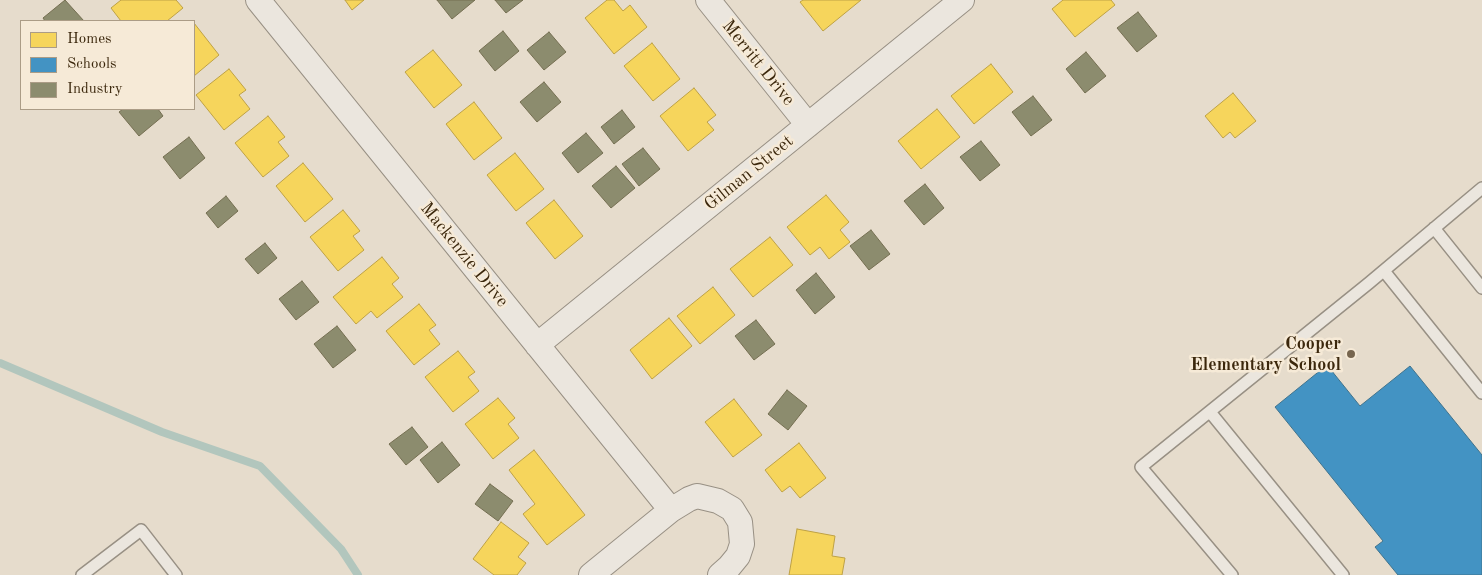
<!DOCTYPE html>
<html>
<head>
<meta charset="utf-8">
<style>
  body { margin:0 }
  #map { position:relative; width:1482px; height:575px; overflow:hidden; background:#e6dccc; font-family:"Old Standard TT",serif }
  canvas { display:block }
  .legend { position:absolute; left:20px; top:20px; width:175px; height:90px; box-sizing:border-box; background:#f6ead7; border:1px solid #ab9c86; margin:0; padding:6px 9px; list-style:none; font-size:15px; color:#3b270c }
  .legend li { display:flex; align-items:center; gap:10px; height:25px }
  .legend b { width:25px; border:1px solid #ab9c86 }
</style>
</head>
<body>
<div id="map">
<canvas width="1482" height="575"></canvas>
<ul class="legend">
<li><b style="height:14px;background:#f6d55c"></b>Homes</li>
<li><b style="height:14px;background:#4393c3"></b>Schools</li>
<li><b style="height:14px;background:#8c8c6e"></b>Industry</li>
</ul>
</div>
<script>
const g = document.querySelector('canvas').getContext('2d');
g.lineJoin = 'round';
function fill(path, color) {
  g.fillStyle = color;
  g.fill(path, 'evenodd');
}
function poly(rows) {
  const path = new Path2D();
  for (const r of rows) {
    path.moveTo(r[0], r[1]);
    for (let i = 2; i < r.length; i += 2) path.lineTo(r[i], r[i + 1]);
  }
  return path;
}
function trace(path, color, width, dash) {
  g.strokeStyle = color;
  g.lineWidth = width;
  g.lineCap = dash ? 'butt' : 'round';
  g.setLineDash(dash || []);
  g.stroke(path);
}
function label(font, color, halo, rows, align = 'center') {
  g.font = font + ' "Old Standard TT",serif';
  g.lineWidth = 5;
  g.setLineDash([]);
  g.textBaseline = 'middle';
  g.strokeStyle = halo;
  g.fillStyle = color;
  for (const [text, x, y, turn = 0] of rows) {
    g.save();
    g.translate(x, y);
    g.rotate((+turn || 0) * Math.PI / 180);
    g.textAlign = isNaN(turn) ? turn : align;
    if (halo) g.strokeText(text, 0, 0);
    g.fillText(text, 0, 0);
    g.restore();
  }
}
const homes = poly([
  [121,0,176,0,183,8,167,21,121,21,111,8,121,0],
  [345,0,364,0,352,10,345,0],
  [607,0,614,0,623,11,630,5,647,27,614,54,585,18,607,0],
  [803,0,861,0,823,31,800,2,803,0],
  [1063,0,1111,0,1115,5,1075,37,1052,9,1063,0],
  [194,23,219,55,194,76,194,23],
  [652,43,680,79,653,101,624,66,652,43],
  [433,50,462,85,434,108,405,72,433,50],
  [991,64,1013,92,974,124,951,96,991,64],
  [229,69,246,90,239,95,250,109,224,130,196,95,229,69],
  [694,88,716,115,707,122,714,130,688,151,660,116,694,88],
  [1233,93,1256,121,1235,138,1230,132,1223,138,1205,116,1233,93],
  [474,102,502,138,474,160,446,124,474,102],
  [937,109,960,137,921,169,898,141,937,109],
  [268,116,285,137,278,142,289,156,263,177,235,143,268,116],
  [515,153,544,189,516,211,487,175,515,153],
  [303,163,333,199,305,222,276,186,303,163],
  [826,195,849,222,840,230,850,242,829,259,820,247,810,255,787,227,826,195],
  [554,200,583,236,555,259,526,223,554,200],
  [343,210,360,231,353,236,364,250,338,271,310,237,343,210],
  [770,237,793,265,753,297,730,269,770,237],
  [382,257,399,278,392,284,403,297,377,318,371,311,356,324,333,297,382,257],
  [713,287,735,315,700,344,677,316,713,287],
  [419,304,436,325,429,330,440,344,414,365,386,331,419,304],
  [669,318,692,346,652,379,630,350,669,318],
  [458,351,475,372,468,377,479,391,453,412,425,377,458,351],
  [498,398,515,418,508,424,519,438,493,459,465,424,498,398],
  [734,399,762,435,733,457,705,422,734,399],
  [799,443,826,478,800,498,790,486,782,492,765,470,799,443],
  [534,450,585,515,547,545,523,514,535,504,509,470,534,450],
  [501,522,529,543,518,557,526,563,517,575,494,575,473,559,501,522],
  [797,529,835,536,832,556,845,558,842,575,789,575,797,529]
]);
const schools = poly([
  [1327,365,1360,406,1410,366,1482,455,1482,575,1398,575,1375,547,1383,541,1275,407,1327,365]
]);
const industry = poly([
  [65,0,84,21,45,21,43,18,65,0],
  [437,0,475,0,452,19,437,0],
  [495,0,523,0,506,13,495,0],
  [1138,12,1157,36,1137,52,1117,28,1138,12],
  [503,31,519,51,495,71,479,51,503,31],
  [549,32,566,52,544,70,527,50,549,32],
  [1086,52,1106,76,1085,93,1066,69,1086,52],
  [544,82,561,102,537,122,520,102,544,82],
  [1033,96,1052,120,1031,136,1012,112,1033,96],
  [123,109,158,109,163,116,139,136,119,112,123,109],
  [622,110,635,127,614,144,601,127,622,110],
  [586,133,603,153,578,173,562,153,586,133],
  [189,137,205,158,180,179,163,157,189,137],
  [981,141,1000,165,980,181,960,157,981,141],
  [643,148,660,169,639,186,622,164,643,148],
  [616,166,635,188,611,208,592,186,616,166],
  [925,184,944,208,924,225,904,201,925,184],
  [226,196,238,211,218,228,206,213,226,196],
  [871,230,890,254,869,270,850,246,871,230],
  [265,243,277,258,258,274,245,259,265,243],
  [816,273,835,297,815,314,796,290,816,273],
  [302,281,319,302,296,320,279,299,302,281],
  [756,320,775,344,754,360,735,336,756,320],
  [337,326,356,350,333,368,314,344,337,326],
  [787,390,807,406,788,430,768,414,787,390],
  [412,427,428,447,406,465,389,444,412,427],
  [442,442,460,465,438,483,420,460,442,442],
  [490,484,513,501,498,521,475,504,490,484]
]);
const stream = poly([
  [0,363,162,432,260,466,341,549,358,575]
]);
const lane = poly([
  [1434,228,1482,288],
  [1384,271,1482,393],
  [1210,412,1343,575],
  [82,575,141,530,176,575],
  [1232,575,1141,467,1369,283,1482,188]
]);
const street = poly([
  [258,0,671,510],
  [708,0,808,125],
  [537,345,962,0],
  [591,575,671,510,689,499,697,496,718,501,732,509,740,522,742,544,738,556,729,567,720,575]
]);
const markers = [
  [1351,354,5,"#77664f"]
];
const streetNames = [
  ["Merritt Drive",758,63,51],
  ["Gilman Street",749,173,-39],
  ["Mackenzie Drive",464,255,51]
];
const poiNames = [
  ["Cooper",1341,344],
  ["Elementary School",1341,365]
];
fill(homes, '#f6d55c');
trace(homes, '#bea144', 1);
fill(schools, '#4393c3');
trace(schools, '#41738c', 1);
fill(industry, '#8c8c6e');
trace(industry, '#746e51', 1);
trace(stream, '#b2c6bd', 8);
trace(lane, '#989084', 14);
trace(street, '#989084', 26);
trace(lane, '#ebe6de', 11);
trace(street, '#ebe6de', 24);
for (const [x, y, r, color] of markers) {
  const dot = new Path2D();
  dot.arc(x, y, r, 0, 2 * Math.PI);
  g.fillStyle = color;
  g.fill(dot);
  trace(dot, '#f6ead7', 2);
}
label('18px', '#3b270c', '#f6ead7', streetNames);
label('bold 18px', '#3b270c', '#f6ead7', poiNames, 'right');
</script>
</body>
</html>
